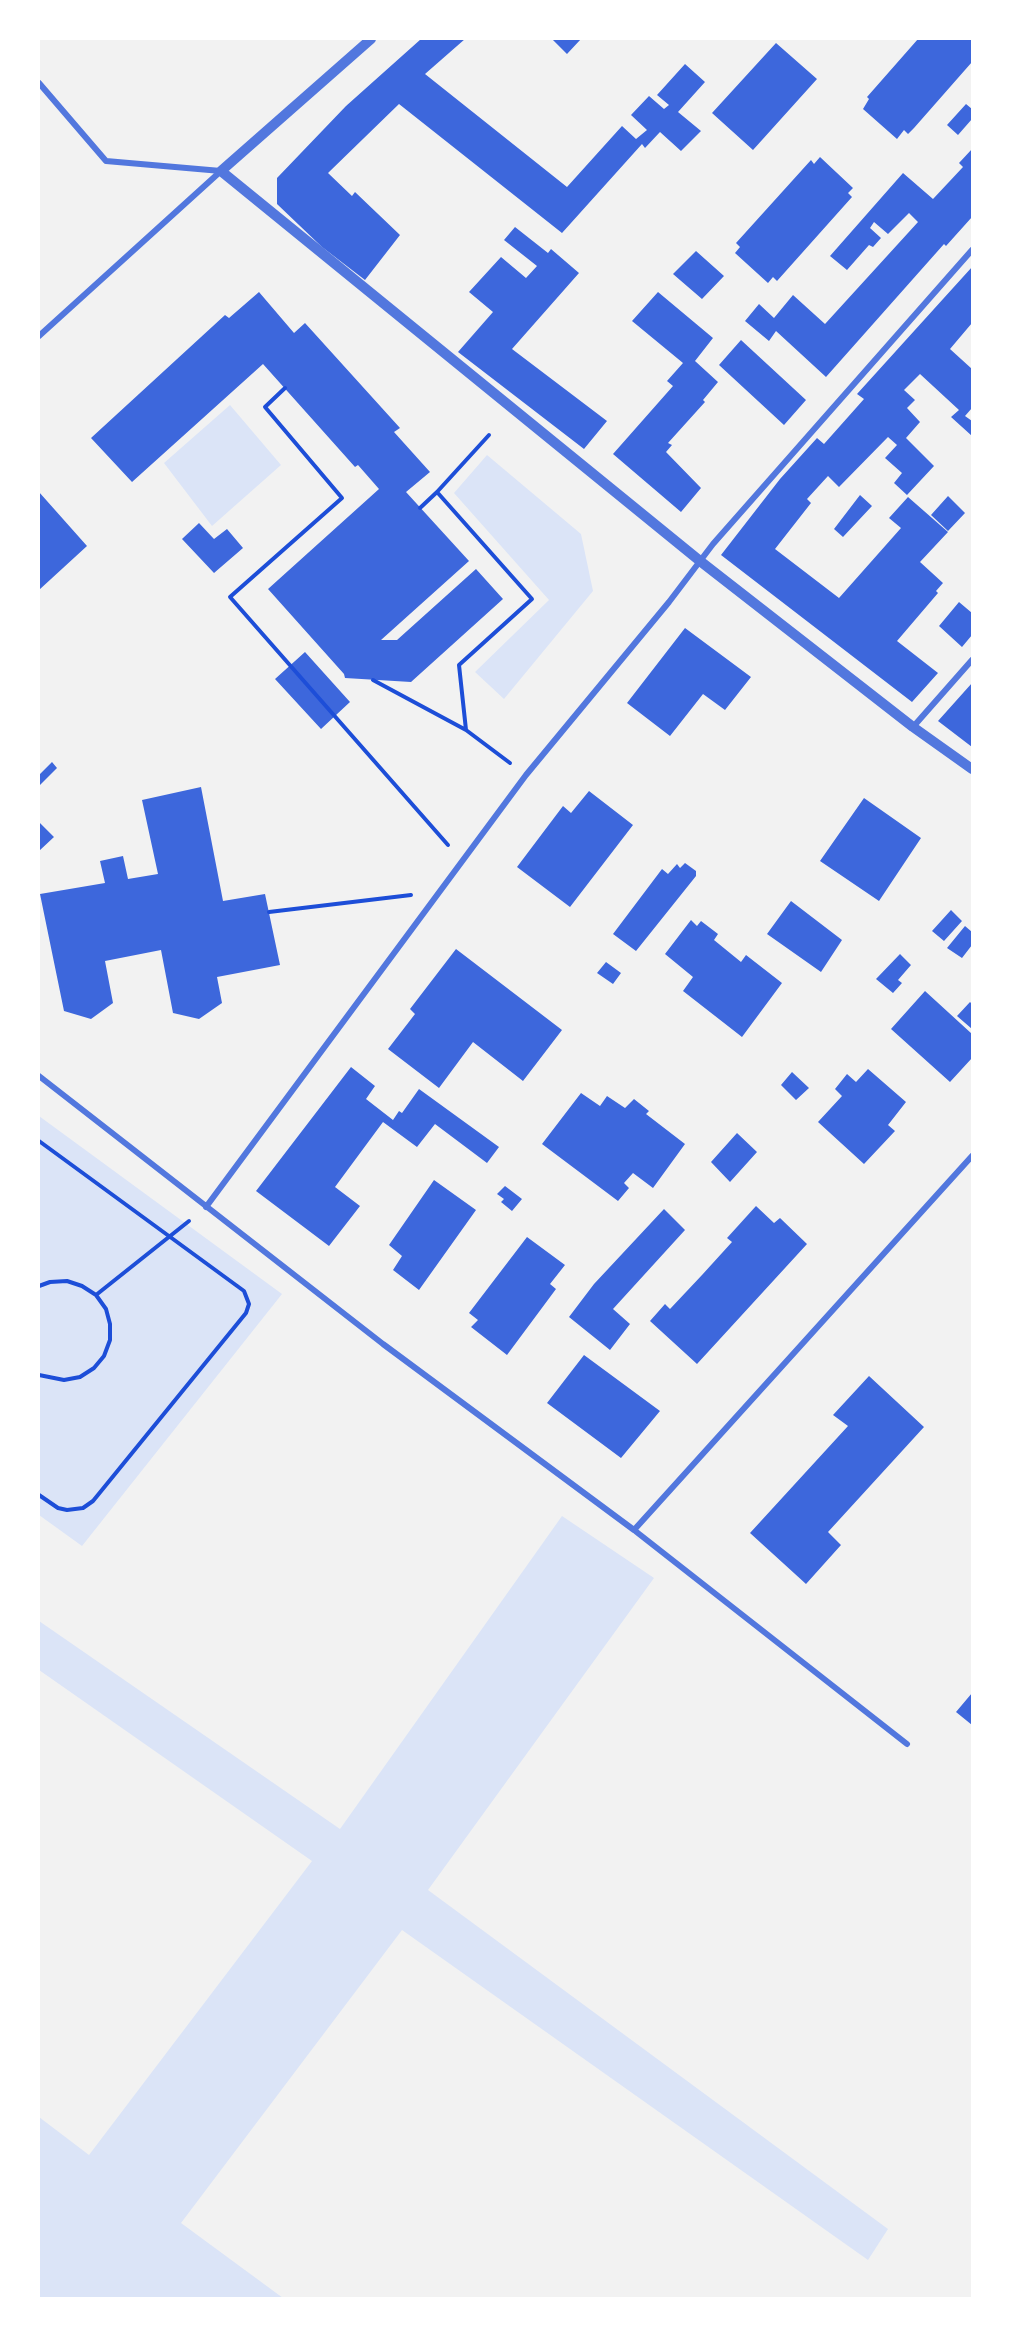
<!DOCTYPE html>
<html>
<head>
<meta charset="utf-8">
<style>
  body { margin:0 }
  #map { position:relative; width:1011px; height:2337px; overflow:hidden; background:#f2f2f2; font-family:Inter,sans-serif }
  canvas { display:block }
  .frame { position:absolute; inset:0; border:40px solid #fff; pointer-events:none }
</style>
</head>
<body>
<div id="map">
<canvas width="1011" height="2337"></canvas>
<div class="frame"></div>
</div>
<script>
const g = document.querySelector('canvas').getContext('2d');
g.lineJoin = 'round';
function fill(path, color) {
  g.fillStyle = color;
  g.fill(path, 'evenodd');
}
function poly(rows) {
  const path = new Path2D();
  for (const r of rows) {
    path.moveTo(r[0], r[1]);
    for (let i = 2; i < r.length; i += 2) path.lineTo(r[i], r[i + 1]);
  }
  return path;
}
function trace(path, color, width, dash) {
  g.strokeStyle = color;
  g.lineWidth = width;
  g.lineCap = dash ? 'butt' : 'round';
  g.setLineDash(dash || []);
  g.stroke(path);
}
const green = poly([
  [230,405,281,465,212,526,164,463],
  [487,455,581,534,593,591,504,699,475,672,549,600,454,493],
  [39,1116,282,1294,82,1546,39,1515],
  [562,1516,654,1578,428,1890,888,2229,868,2260,402,1930,181,2223,283,2298,39,2298,39,2117,89,2155,312,1861,39,1670,39,1621,340,1829]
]);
const building = poly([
  [421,39,465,39,425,74,567,187,622,126,636,139,647,130,631,115,649,96,664,109,669,105,657,95,685,64,705,82,678,112,701,131,681,151,660,132,645,148,642,144,562,233,399,104,328,173,352,196,355,192,400,235,365,280,322,247,277,204,277,178,346,106],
  [552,39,581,39,567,54],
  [918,39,972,39,972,62,914,128,908,134,904,130,897,139,863,109,869,99,867,97],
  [776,43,817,79,753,150,712,113],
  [966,104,972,109,972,119,958,135,947,125],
  [972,149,972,217,946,246,944,244,826,377,776,331,769,341,745,321,759,304,774,318,793,295,825,324,918,222,909,213,888,234,874,222,870,228,881,238,873,247,869,245,847,270,830,256,903,173,933,199,963,167,959,163],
  [820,157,853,188,848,193,852,197,777,281,773,277,768,283,735,253,740,247,736,243,811,160,814,164],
  [515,227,548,253,551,249,579,273,512,349,607,421,584,449,458,352,493,312,469,292,501,257,526,278,537,266,504,240],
  [696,251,724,276,702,299,673,274],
  [972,267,972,323,950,349,972,369,972,408,965,416,972,421,972,436,951,417,959,410,920,374,904,390,915,400,907,408,920,422,906,438,934,466,907,495,894,483,902,473,885,458,897,445,888,437,839,487,828,476,807,499,811,503,775,549,839,598,901,528,889,518,908,497,948,532,920,562,943,583,936,591,938,593,897,641,938,673,912,702,721,555,780,479,817,438,824,444,864,399,857,394],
  [259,292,294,333,305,323,400,428,394,432,430,472,406,492,469,561,381,640,397,640,476,569,503,599,411,682,345,678,344,674,268,589,379,489,358,465,355,467,263,364,132,482,91,438,225,315,229,318],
  [658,292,713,338,695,361,718,382,703,400,705,402,668,443,672,445,666,452,701,488,681,512,613,454,673,386,667,381,683,363,632,321],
  [741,340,806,400,784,425,719,365],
  [39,492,87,546,39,590],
  [860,495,872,506,843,537,834,529],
  [948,496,965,513,948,531,931,515],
  [199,523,214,539,227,529,243,548,214,573,182,539],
  [959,602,972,613,972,635,962,647,939,626],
  [685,628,751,677,725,710,703,694,670,736,627,703],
  [305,652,350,702,321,729,275,679],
  [972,683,972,747,938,721],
  [52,762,57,768,39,786,39,775],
  [201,787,223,901,265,894,280,965,217,977,222,1003,199,1019,173,1013,161,950,105,961,113,1003,91,1019,64,1011,40,894,105,883,100,861,123,856,128,879,158,874,142,800],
  [589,791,633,825,570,907,517,867,563,806,571,813],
  [864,798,921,838,879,901,820,861],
  [39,822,54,837,39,851],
  [685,863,696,871,696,876,636,951,613,934,662,869,668,874,677,864,680,868],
  [791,901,842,940,821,972,767,934],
  [951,910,962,921,944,941,932,931],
  [691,920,697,926,701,921,718,934,714,940,741,962,746,955,782,983,742,1037,683,991,693,977,665,954],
  [965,926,972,932,972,945,962,958,947,948],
  [456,949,562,1030,523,1081,473,1042,439,1088,388,1049,415,1014,410,1009],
  [900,954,911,965,898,980,902,983,893,993,876,979],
  [606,962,621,973,613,984,597,973],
  [925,991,972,1034,972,1058,950,1082,891,1029],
  [970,1002,972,1004,972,1029,957,1016],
  [351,1067,375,1086,366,1099,393,1120,399,1111,402,1113,419,1089,499,1147,487,1163,435,1124,417,1147,383,1122,335,1187,360,1206,329,1246,256,1191],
  [868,1069,906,1102,888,1125,895,1131,864,1164,818,1122,842,1096,835,1089,847,1074,856,1082],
  [792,1072,809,1088,796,1100,781,1085],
  [581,1093,600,1106,607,1096,625,1108,634,1099,649,1111,646,1114,685,1144,653,1188,633,1173,624,1183,629,1188,618,1201,542,1144],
  [737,1133,757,1152,730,1182,711,1162],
  [434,1180,476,1210,419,1290,393,1270,402,1256,389,1245],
  [505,1186,522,1199,512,1211,501,1202,504,1199,497,1194],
  [756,1206,774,1223,780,1218,807,1244,697,1364,650,1321,665,1304,670,1309,702,1275,732,1242,727,1238],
  [664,1209,685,1230,613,1309,630,1324,610,1350,569,1317,594,1284],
  [527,1237,565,1265,550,1284,556,1289,507,1355,471,1327,478,1320,469,1313],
  [584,1355,660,1411,621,1458,547,1403],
  [869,1376,924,1427,828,1532,841,1545,806,1584,750,1533,848,1426,833,1415],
  [972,1693,972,1725,956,1712]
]);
const path = poly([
  [285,388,265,407,342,498,230,597,448,845],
  [437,492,489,435],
  [420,508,437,492,532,599,459,665,466,730],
  [373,680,466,730,510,763],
  [269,912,411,895],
  [39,1141,244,1291,249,1304,246,1313,93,1501,83,1508,67,1510,58,1508,39,1495],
  [39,1286,50,1282,67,1281,82,1286,96,1295,106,1309,110,1324,110,1340,104,1356,94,1368,80,1377,64,1380,39,1375],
  [96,1295,189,1221]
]);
const minor = poly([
  [39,83,106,161,221,171],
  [39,336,221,171],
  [913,727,972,660],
  [39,1076,383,1344,634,1530,907,1744],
  [206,1207,526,775,669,602,713,544,972,250],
  [634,1530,972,1156]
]);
const tertiary = poly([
  [371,39,221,171,700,561,913,727,972,769]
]);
fill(green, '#dbe4f7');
fill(building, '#3d67dc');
trace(path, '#1d4ed8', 4);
trace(minor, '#5277de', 6);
trace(tertiary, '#5277de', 10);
</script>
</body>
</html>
